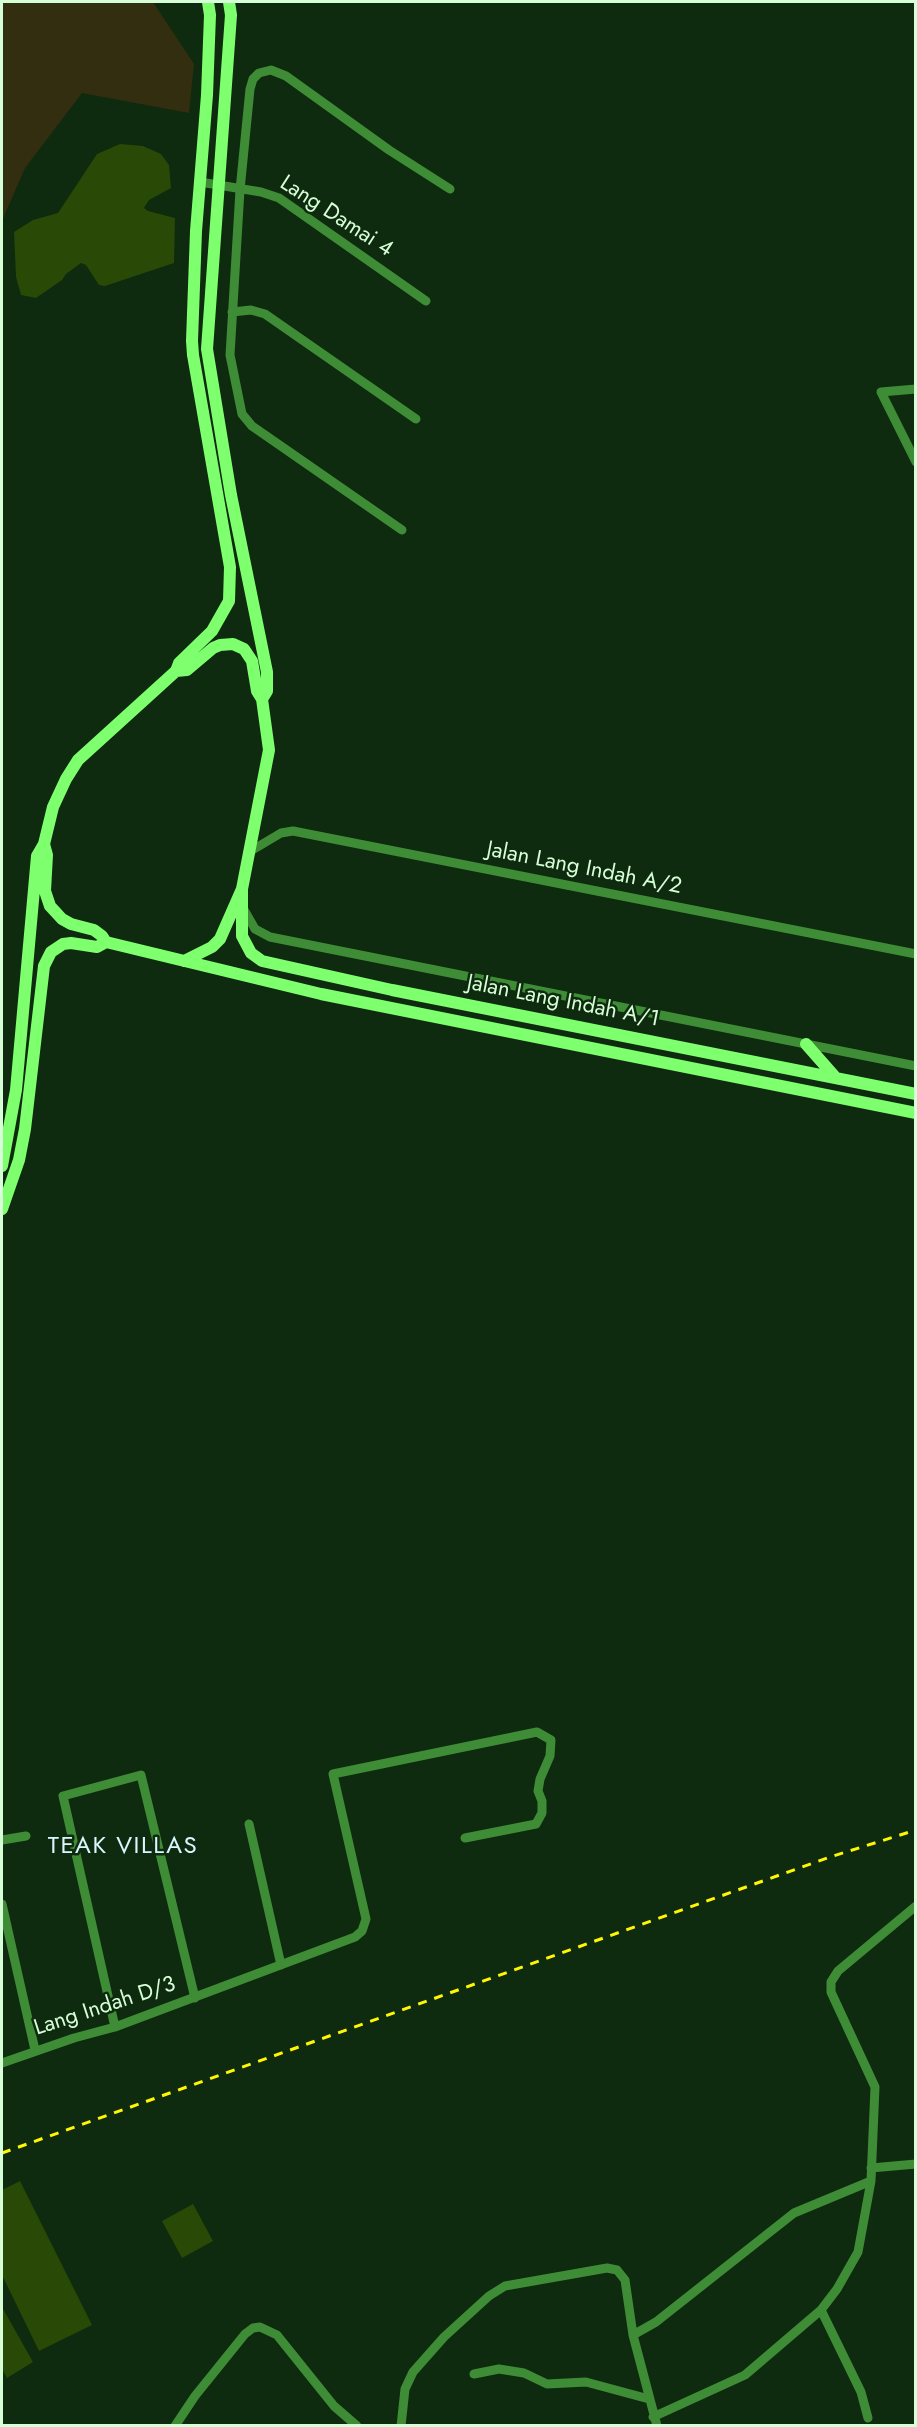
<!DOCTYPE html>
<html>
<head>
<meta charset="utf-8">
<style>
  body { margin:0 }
  #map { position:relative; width:917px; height:2427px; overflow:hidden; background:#0e2a0f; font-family:Jost,sans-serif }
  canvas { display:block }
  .frame { position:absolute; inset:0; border:3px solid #d7ffd7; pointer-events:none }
</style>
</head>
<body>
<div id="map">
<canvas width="917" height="2427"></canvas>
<div class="frame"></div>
</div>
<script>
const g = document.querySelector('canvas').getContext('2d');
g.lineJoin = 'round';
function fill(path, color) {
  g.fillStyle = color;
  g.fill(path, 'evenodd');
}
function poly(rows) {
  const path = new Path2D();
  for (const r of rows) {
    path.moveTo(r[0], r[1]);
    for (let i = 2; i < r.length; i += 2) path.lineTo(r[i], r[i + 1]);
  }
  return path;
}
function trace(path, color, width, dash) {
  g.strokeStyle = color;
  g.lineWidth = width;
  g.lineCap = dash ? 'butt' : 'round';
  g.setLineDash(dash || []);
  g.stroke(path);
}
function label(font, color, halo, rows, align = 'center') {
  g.font = font + ' Jost,sans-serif';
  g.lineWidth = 5;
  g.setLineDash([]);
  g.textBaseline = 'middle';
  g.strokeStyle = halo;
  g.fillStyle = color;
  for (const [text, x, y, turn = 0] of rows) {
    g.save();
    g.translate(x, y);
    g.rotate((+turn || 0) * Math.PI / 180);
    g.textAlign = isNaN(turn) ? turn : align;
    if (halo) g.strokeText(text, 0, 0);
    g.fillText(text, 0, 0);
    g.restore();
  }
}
const green = poly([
  [2,2,153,2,194,64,189,113,82,93,25,168,2,221]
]);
const water = poly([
  [120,144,143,146,161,154,169,165,171,188,149,200,144,208,148,211,175,218,174,263,105,286,99,285,86,265,81,263,66,274,62,280,36,298,21,295,16,277,14,232,33,220,58,213,97,154],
  [20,2181,92,2325,39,2351,2,2275,2,2190],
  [193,2204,213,2241,182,2258,162,2221],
  [2,2307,33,2362,7,2378,2,2369]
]);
const street = poly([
  [200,182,261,192,279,198,426,301],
  [232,312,251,310,265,314,416,419],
  [916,389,881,392,916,462],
  [402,530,252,426,242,414,230,355,240,190,250,89,253,79,259,73,271,70,286,76,389,150,450,189],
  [249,852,281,833,293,831,916,954],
  [243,908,255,929,270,937,916,1066],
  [249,1824,281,1965],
  [2,1840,26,1836],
  [2,1904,35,2050],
  [115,2027,63,1796,141,1775,195,1998],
  [2,2063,74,2038,115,2027,355,1937,362,1931,366,1919,333,1774,537,1732,551,1740,550,1756,540,1779,538,1791,542,1801,542,1813,536,1824,465,1838],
  [871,2168,916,2164],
  [821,2310,861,2392,868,2418],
  [633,2335,656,2322,794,2213,871,2181],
  [474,2374,499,2369,524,2373,547,2384,586,2382,649,2399],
  [653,2417,745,2375,821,2310,837,2289,858,2252,871,2181,875,2087,831,1992,831,1982,838,1971,916,1906],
  [175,2426,195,2396,245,2334,253,2328,260,2327,277,2335,334,2406,357,2426],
  [401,2426,405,2389,413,2372,444,2337,489,2296,505,2286,607,2268,617,2270,625,2280,633,2335,657,2426]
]);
const secondary = poly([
  [229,2,231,15,207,349,231,495,267,672,267,691,262,699],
  [176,671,187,670,213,648,220,645,233,644,244,649,252,661,257,691,262,699,269,750,242,889,220,939,212,947,184,961],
  [44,844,47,855,45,891,50,906,62,919,71,924,94,930,102,936,106,942,321,994,916,1113],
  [242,889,242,936,251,953,262,961,392,990,916,1094],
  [806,1044,836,1078],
  [2,1166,16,1090,37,856,44,844,53,807,66,779,78,760,176,671,179,663,212,631,229,601,230,567,193,355,192,341,196,231,207,95,210,15,208,2],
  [2,1209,19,1160,25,1129,44,966,51,952,63,944,71,943,97,947,106,942]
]);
const rail = poly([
  [2,2153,830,1857,916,1830]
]);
const streetNames = [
  ["Lang Damai 4",336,217,33],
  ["Jalan Lang Indah A/2",584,869,11],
  ["Jalan Lang Indah A/1",563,1002,11],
  ["Lang Indah D/3",105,2007,-18]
];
const neighbourhoodNames = [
  ["TEAK VILLAS",123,1847]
];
fill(green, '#342e10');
fill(water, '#284a06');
trace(street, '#3e8c35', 9);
trace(secondary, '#7eff6e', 12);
trace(rail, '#fff603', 3, [9, 8]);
label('22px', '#d7ffd7', '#0e2a0f', streetNames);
g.letterSpacing = '1.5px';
label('24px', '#d9f6ff', '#0e2a0f', neighbourhoodNames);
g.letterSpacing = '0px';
</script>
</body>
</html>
